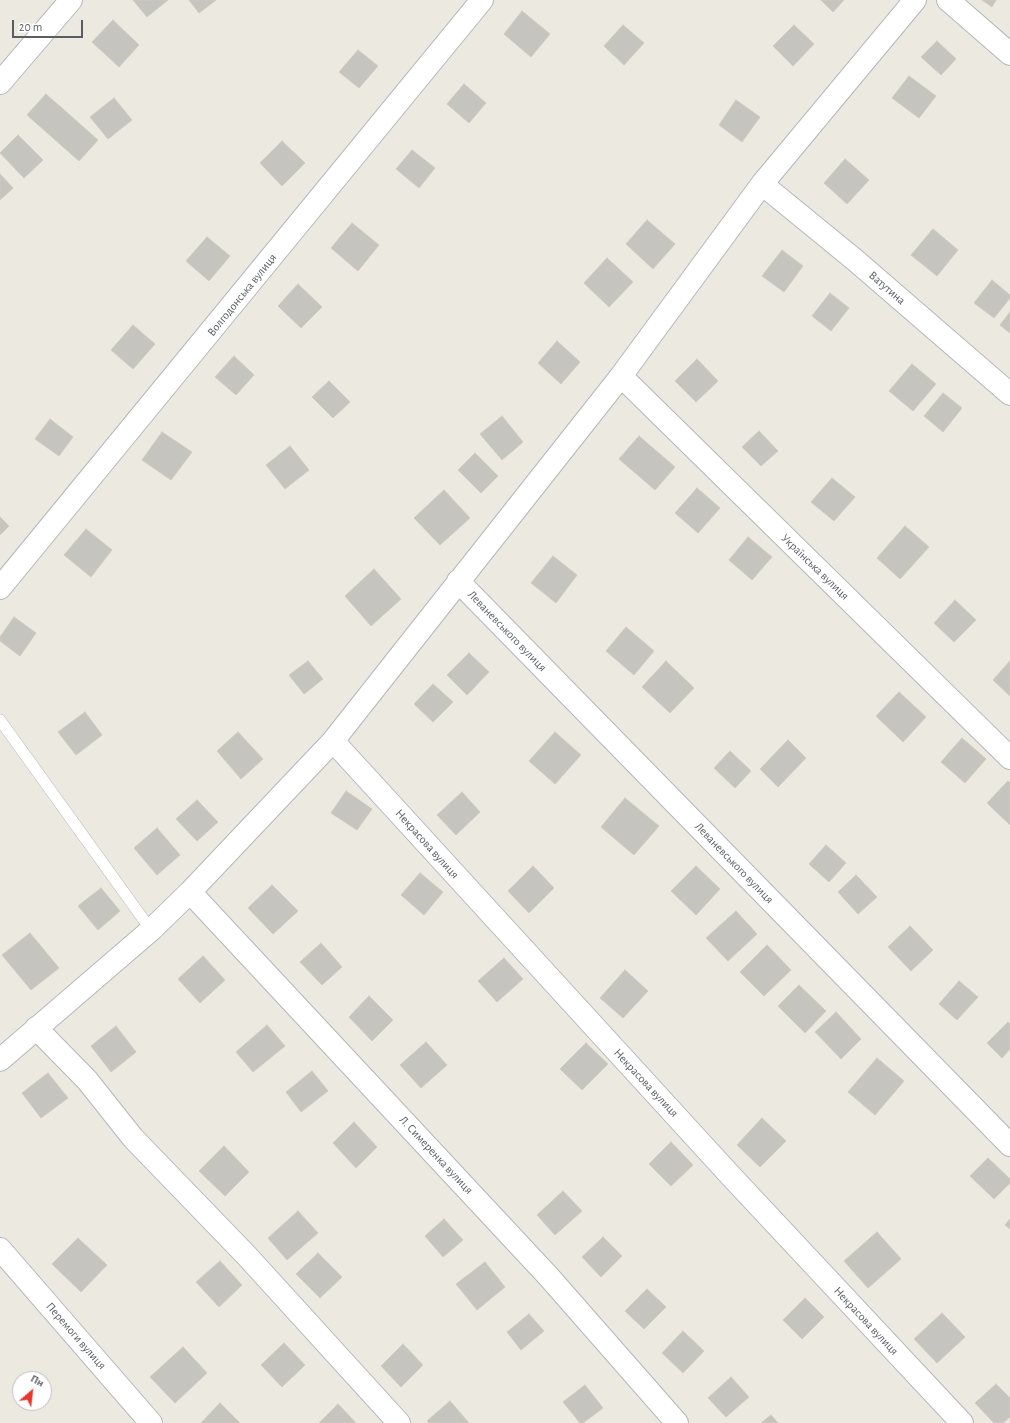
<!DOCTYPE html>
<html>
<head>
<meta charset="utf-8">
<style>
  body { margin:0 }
  #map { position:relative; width:1010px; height:1423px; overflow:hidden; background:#ece9e0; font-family:"Alegreya Sans",sans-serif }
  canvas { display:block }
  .north { position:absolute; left:12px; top:1371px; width:40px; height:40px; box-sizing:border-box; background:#fff; border:1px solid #bdbec0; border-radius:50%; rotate:28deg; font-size:11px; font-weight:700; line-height:16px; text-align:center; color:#595d61 }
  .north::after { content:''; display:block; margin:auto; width:14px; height:18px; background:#e5372d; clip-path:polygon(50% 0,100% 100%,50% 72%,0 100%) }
  .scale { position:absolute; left:12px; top:20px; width:71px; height:18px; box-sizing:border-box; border:2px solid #595d61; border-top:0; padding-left:5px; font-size:12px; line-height:14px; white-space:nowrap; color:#595d61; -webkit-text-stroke:3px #fff; paint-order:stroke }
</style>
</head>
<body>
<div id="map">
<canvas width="1010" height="1423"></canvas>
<div class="north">Пн</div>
<div class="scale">20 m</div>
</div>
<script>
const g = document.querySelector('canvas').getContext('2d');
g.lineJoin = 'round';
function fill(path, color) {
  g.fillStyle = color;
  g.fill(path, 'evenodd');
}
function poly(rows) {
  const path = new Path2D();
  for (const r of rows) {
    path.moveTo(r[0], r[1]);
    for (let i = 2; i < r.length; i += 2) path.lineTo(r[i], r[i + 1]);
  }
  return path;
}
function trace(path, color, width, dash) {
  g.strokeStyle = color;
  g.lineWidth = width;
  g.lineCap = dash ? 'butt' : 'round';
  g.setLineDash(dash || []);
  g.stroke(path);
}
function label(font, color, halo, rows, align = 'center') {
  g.font = font + ' "Alegreya Sans",sans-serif';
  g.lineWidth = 3;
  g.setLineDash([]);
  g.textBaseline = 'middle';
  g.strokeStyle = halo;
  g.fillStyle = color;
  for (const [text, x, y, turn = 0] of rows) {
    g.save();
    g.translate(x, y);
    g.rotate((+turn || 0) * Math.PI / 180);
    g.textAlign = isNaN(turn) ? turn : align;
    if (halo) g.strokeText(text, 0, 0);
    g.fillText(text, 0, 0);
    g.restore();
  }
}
const building = poly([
  [133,0,168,0,147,17,133,0],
  [189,0,216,0,199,13,189,0],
  [821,0,844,0,833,12,821,0],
  [982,0,996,0,992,7,982,0],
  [522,11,550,34,531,57,504,34,522,11],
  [113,20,139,45,119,67,92,42,113,20],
  [623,25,644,43,624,65,604,46,623,25],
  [794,25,814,44,793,66,773,46,794,25],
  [937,41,956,59,941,75,921,57,937,41],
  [358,50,378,66,359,88,339,72,358,50],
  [909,76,936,96,919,118,892,98,909,76],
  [464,84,486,103,469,123,447,104,464,84],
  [46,94,98,140,79,161,27,115,46,94],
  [114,98,132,120,108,139,90,117,114,98],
  [736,100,760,117,742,142,719,125,736,100],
  [18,135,43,160,24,178,0,153,18,135],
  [282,141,305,163,282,186,260,163,282,141],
  [412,150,435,168,419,188,396,169,412,150],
  [845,159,869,180,847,204,824,183,845,159],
  [0,174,13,188,0,200,0,174],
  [647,220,675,244,653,269,626,244,647,220],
  [352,223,379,245,358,271,331,248,352,223],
  [933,229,958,250,937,276,911,255,933,229],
  [207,237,230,256,209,281,186,261,207,237],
  [782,250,803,266,784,292,762,276,782,250],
  [607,258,633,282,609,307,584,283,607,258],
  [992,280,1010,295,1010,298,994,318,974,303,992,280],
  [298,284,322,307,301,328,278,306,298,284],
  [830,293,849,308,831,331,812,316,830,293],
  [1010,312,1010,333,1000,325,1010,312],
  [133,325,155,344,133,369,111,350,133,325],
  [557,341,580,362,561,384,538,363,557,341],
  [234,356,254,375,236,395,215,377,234,356],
  [697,359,718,381,696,402,675,381,697,359],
  [912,364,936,384,913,411,889,391,912,364],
  [329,381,350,402,333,418,312,397,329,381],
  [943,393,962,408,943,432,924,416,943,393],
  [502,416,523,442,502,460,480,434,502,416],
  [50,419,73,437,59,456,35,439,50,419],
  [759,431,778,451,761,466,742,447,759,431],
  [162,432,192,452,171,480,142,460,162,432],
  [639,436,675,467,655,490,619,459,639,436],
  [290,446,309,470,285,489,266,465,290,446],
  [475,453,498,476,481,493,458,470,475,453],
  [832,478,855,497,834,521,811,502,832,478],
  [697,488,720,508,698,533,675,513,697,488],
  [444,490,470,518,440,545,414,518,444,490],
  [0,517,9,526,0,535,0,517],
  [905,526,929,547,900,579,877,558,905,526],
  [86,529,112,550,91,577,64,555,86,529],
  [748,537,772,557,752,580,729,560,748,537],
  [553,556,577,575,556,603,531,583,553,556],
  [374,569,401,599,371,626,345,596,374,569],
  [955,600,976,620,954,642,934,623,955,600],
  [14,617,36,633,20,656,0,641,0,637,14,617],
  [626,627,654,651,634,675,606,651,626,627],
  [469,653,489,672,467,695,447,675,469,653],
  [308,661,323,679,304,694,289,675,308,661],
  [666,661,694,688,670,713,642,687,666,661],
  [1010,661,1010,696,993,680,1010,661],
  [433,684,453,702,433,722,414,704,433,684],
  [899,692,926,717,903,742,876,716,899,692],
  [85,712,102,735,76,755,58,732,85,712],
  [238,732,263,759,241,779,217,751,238,732],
  [555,732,581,755,555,784,529,761,555,732],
  [962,738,986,759,965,783,941,762,962,738],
  [788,740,806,758,778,787,760,769,788,740],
  [730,751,751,771,735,788,714,768,730,751],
  [1008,781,1010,783,1010,825,987,803,1008,781],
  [346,791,372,809,357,830,331,813,346,791],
  [462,792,480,812,456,835,437,815,462,792],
  [625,798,659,826,634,855,601,827,625,798],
  [197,800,218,822,197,841,176,819,197,800],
  [157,828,180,855,157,875,134,848,157,828],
  [826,845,846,863,829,882,809,864,826,845],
  [533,866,554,888,529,913,508,891,533,866],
  [696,866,720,889,696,915,671,891,696,866],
  [420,873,443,892,424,915,401,895,420,873],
  [856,875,877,897,858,914,838,892,856,875],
  [272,885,298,911,273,934,248,908,272,885],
  [101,888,120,911,98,930,78,906,101,888],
  [736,911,757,934,728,961,706,938,736,911],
  [910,926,933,950,911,971,888,947,910,926],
  [30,933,59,968,31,990,2,955,30,933],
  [321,943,342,967,322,985,300,962,321,943],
  [767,945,791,970,764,996,740,972,767,945],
  [203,956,225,980,200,1003,178,979,203,956],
  [504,958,523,979,497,1002,478,981,504,958],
  [625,970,648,991,623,1018,600,998,625,970],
  [959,981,978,997,957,1020,939,1004,959,981],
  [799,985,826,1011,805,1033,778,1006,799,985],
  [369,996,393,1020,372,1041,349,1017,369,996],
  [836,1012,861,1039,841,1059,815,1032,836,1012],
  [1008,1022,1010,1024,1010,1049,1002,1058,987,1043,1008,1022],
  [267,1025,285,1046,253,1072,236,1052,267,1025],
  [116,1026,136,1052,111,1072,91,1046,116,1026],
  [426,1042,447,1065,421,1088,400,1065,426,1042],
  [586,1043,608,1064,582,1090,560,1069,586,1043],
  [877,1058,904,1081,875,1115,848,1092,877,1058],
  [312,1071,328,1091,301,1112,286,1092,312,1071],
  [48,1073,68,1098,41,1118,22,1093,48,1073],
  [762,1118,786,1141,760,1167,737,1145,762,1118],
  [354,1122,377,1147,356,1168,333,1143,354,1122],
  [671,1142,693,1165,671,1186,649,1164,671,1142],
  [224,1146,249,1172,225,1196,199,1171,224,1146],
  [988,1158,1010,1179,1010,1183,994,1199,970,1176,988,1158],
  [563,1191,582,1211,555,1235,537,1215,563,1191],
  [298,1211,318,1233,287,1260,268,1238,298,1211],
  [444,1219,463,1240,443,1257,425,1236,444,1219],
  [1010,1219,1010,1229,1005,1225,1010,1219],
  [877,1232,901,1259,868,1288,844,1261,877,1232],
  [603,1237,622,1256,601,1277,582,1257,603,1237],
  [78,1238,107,1265,81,1292,52,1264,78,1238],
  [318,1253,342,1277,320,1298,296,1274,318,1253],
  [220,1261,242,1285,219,1307,196,1282,220,1261],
  [485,1262,505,1287,477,1310,456,1284,485,1262],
  [647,1289,666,1307,644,1329,625,1311,647,1289],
  [805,1298,824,1317,802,1339,783,1320,805,1298],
  [942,1313,965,1337,937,1363,914,1339,942,1313],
  [529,1314,544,1331,521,1350,507,1332,529,1314],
  [683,1331,704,1351,683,1373,662,1353,683,1331],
  [284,1343,305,1365,282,1387,261,1365,284,1343],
  [403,1344,423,1365,401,1387,381,1366,403,1344],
  [183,1347,207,1373,175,1403,150,1377,183,1347],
  [731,1377,749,1397,726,1417,708,1398,731,1377],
  [996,1384,1010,1398,1010,1417,1003,1423,994,1423,975,1403,996,1384],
  [585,1385,603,1408,583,1423,580,1423,563,1402,585,1385],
  [450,1401,469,1423,429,1423,427,1421,450,1401],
  [220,1403,240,1423,201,1423,220,1403],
  [338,1404,356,1423,319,1423,338,1404],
  [771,1415,778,1423,761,1423,771,1415]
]);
const service = poly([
  [0,720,151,930]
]);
const minor = poly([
  [948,0,1010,54],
  [762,184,855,260,1010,394],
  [621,376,1010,758],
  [458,581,1010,1145],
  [0,588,482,0],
  [333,741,730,1175,962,1423],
  [190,892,549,1277,677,1423],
  [36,1028,87,1080,133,1138,247,1256,399,1423],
  [0,1060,151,930,190,892,333,741,621,376,762,184,915,0],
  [0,1249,151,1423]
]);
const secondary = poly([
  [0,83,71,0]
]);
const streetNames = [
  ["Ватутина",887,288,41],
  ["Волгодонська вулиця",242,295,-51],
  ["Українська вулиця",815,567,44],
  ["Леваневського вулиця",507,631,46],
  ["Некрасова вулиця",427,844,48],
  ["Леваневського вулиця",734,863,46],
  ["Некрасова вулиця",646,1083,47],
  ["Л. Симеренка вулиця",436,1155,47],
  ["Некрасова вулиця",866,1321,47],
  ["Перемоги вулиця",76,1336,49]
];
fill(building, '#c6c4be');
trace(building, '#d0cabf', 1);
trace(service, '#b3b7bb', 12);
trace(minor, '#b3b7bb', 24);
trace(secondary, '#b4b8bd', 24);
trace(service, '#fff', 11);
trace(minor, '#fff', 22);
trace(secondary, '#fff', 22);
label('12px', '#595d61', '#fff', streetNames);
</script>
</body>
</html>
